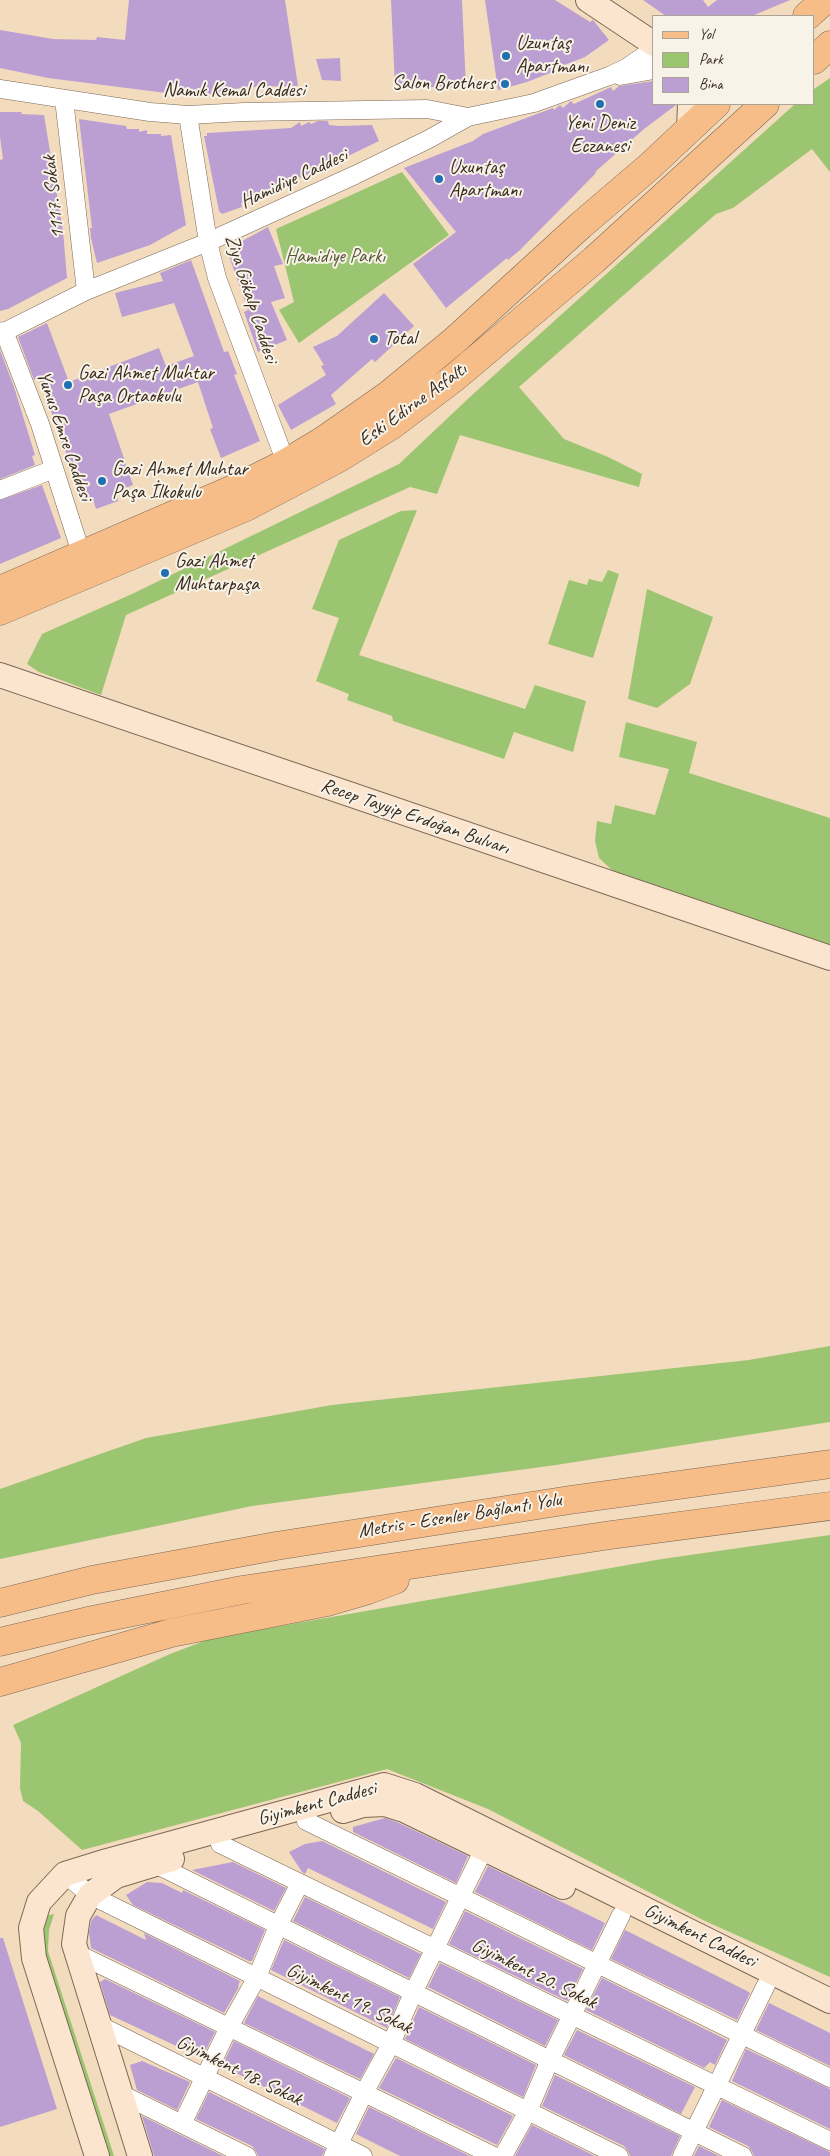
<!DOCTYPE html>
<html>
<head>
<meta charset="utf-8">
<style>
  body { margin:0 }
  #map { position:relative; width:830px; height:2156px; overflow:hidden; background:#f3dbbd; font-family:Caveat,sans-serif }
  canvas { display:block }
  .legend { position:absolute; left:652px; top:15px; width:162px; height:90px; box-sizing:border-box; background:#f7f3e8; border:1px solid #aca397; margin:0; padding:6px 9px; list-style:none; font-size:15px; color:#3b2a1e }
  .legend li { display:flex; align-items:center; gap:10px; height:25px }
  .legend b { width:25px; border:1px solid #aca397 }
</style>
</head>
<body>
<div id="map">
<canvas width="830" height="2156"></canvas>
<ul class="legend">
<li><b style="height:6px;background:#f7bd88"></b>Yol</li>
<li><b style="height:14px;background:#9cc571"></b>Park</li>
<li><b style="height:14px;background:#bc9fd2"></b>Bina</li>
</ul>
</div>
<script>
const g = document.querySelector('canvas').getContext('2d');
g.lineJoin = 'round';
function fill(path, color) {
  g.fillStyle = color;
  g.fill(path, 'evenodd');
}
function poly(rows) {
  const path = new Path2D();
  for (const r of rows) {
    path.moveTo(r[0], r[1]);
    for (let i = 2; i < r.length; i += 2) path.lineTo(r[i], r[i + 1]);
  }
  return path;
}
function trace(path, color, width, dash) {
  g.strokeStyle = color;
  g.lineWidth = width;
  g.lineCap = dash ? 'butt' : 'round';
  g.setLineDash(dash || []);
  g.stroke(path);
}
function label(font, color, halo, rows, align = 'center') {
  g.font = font + ' Caveat,sans-serif';
  g.lineWidth = 4;
  g.setLineDash([]);
  g.textBaseline = 'middle';
  g.strokeStyle = halo;
  g.fillStyle = color;
  for (const [text, x, y, turn = 0] of rows) {
    g.save();
    g.translate(x, y);
    g.rotate((+turn || 0) * Math.PI / 180);
    g.textAlign = isNaN(turn) ? turn : align;
    if (halo) g.strokeText(text, 0, 0);
    g.fillText(text, 0, 0);
    g.restore();
  }
}
const green = poly([
  [830,78,830,172,812,149,733,208,716,214,519,387,564,439,608,457,642,474,639,487,460,435,437,494,410,487,126,615,101,695,39,672,27,664,42,634,132,594,399,464,471,396,795,104,814,104,814,89],
  [402,172,449,235,299,343,279,310,294,302,276,229],
  [417,510,359,655,525,709,535,685,586,701,573,752,514,732,504,759,393,721,392,716,347,700,349,694,316,681,339,618,312,609,339,540,401,511],
  [608,570,619,574,593,658,548,644,569,580,587,585,589,579,602,582],
  [647,589,713,617,690,684,657,708,628,699],
  [626,722,697,742,689,773,830,818,830,945,614,872,599,858,595,841,597,821,611,824,615,805,655,815,669,769,619,757],
  [830,1346,830,1422,556,1465,252,1506,0,1559,0,1489,146,1438,332,1405,749,1360],
  [830,1535,830,1977,705,1921,488,1809,387,1769,82,1850,38,1811,23,1801,20,1788,21,1743,13,1725,170,1654,212,1638,662,1559],
  [54,1914,49,1930,48,1951,114,2156,105,2156,39,1951,40,1917]
]);
const building = poly([
  [129,0,285,0,298,86,246,87,200,96,182,95,48,78,0,68,0,30,53,39,96,40,97,37,125,40],
  [391,0,462,0,466,88,395,86],
  [485,0,555,0,590,22,593,20,609,40,585,57,554,69,555,71,527,82,498,90],
  [643,0,703,0,708,7,717,0,790,0,752,16,666,16],
  [340,58,341,81,322,80,316,59],
  [654,81,654,104,676,105,644,129,595,172,596,173,520,250,508,260,507,258,446,308,413,264,456,232,404,168,473,141,483,134,553,108,554,110,560,105,563,108,571,101,574,104,611,87,613,91,619,86],
  [0,112,22,112,21,114,44,115,63,231,67,278,8,309,0,311,0,160,3,159,0,137],
  [79,119,126,126,127,129,139,129,139,132,147,130,147,134,161,134,161,136,171,135,186,225,150,245,97,263,91,238,90,228,92,228],
  [318,121,328,121,329,125,339,126,372,125,379,141,342,159,300,178,299,177,267,193,268,195,241,203,242,207,222,214,219,211,204,136,207,136,207,133,291,128,300,122,301,126,309,122,311,124],
  [268,227,283,264,274,266,285,298,271,302,287,340,258,352,244,312,248,310,229,256,235,245],
  [191,260,224,352,228,351,237,374,234,375,260,441,221,458,210,429,213,428,198,382,109,414,133,485,115,492,118,501,96,509,93,499,84,503,39,378,34,380,18,337,47,323,69,382,159,348,166,366,194,356,174,303,122,317,115,293,163,281,160,273],
  [384,293,414,326,375,362,372,359,331,395,336,404,291,430,278,405,326,375,321,366,324,365,313,347,337,336],
  [0,350,14,387,35,455,32,456,35,465,0,479],
  [42,485,61,538,0,564,0,500],
  [385,1818,399,1823,468,1856,456,1883,353,1832,353,1827],
  [322,1841,446,1902,433,1929,308,1868,305,1874,302,1872,289,1852,305,1844],
  [233,1862,286,1888,274,1911,192,1870],
  [488,1866,605,1923,592,1950,475,1892],
  [147,1882,162,1883,182,1893,183,1890,265,1930,252,1961,249,1961,133,1905,126,1895],
  [305,1897,421,1954,409,1978,293,1921],
  [465,1911,583,1969,567,2001,449,1944],
  [96,1915,146,1940,144,1933,240,1981,238,1986,239,1987,224,2013,91,1948,89,1933,91,1921],
  [625,1930,747,1991,750,1993,737,2020,611,1959],
  [0,1938,3,1938,57,2109,0,2127],
  [284,1940,400,1997,387,2028,271,1970],
  [440,1963,558,2020,545,2046,428,1987],
  [602,1978,727,2040,715,2065,710,2062,704,2068,586,2010],
  [105,1979,215,2032,202,2058,110,2015,100,1982],
  [258,1996,374,2054,360,2079,244,2023],
  [769,2003,830,2033,830,2066,756,2030],
  [419,2007,536,2065,523,2097,405,2039],
  [577,2030,695,2087,681,2114,564,2055],
  [234,2041,350,2098,337,2123,222,2066],
  [746,2049,830,2089,830,2129,732,2081],
  [396,2058,513,2116,497,2145,379,2088],
  [142,2061,190,2082,177,2110,137,2090,130,2065],
  [555,2075,680,2136,671,2156,630,2156,628,2151,624,2146,542,2106],
  [209,2092,325,2149,322,2156,258,2156,256,2151,252,2146,196,2119],
  [722,2100,830,2152,830,2156,754,2156,752,2151,748,2146,709,2127],
  [369,2107,470,2156,400,2156,356,2134],
  [142,2116,223,2156,154,2156],
  [532,2125,595,2156,515,2156],
  [699,2146,719,2156,694,2156]
]);
const street = poly([
  [620,76,654,70],
  [0,89,150,112,188,115,244,112,427,109,468,117],
  [64,99,86,291],
  [188,115,208,242,217,278,286,463],
  [4,331,40,424,82,556],
  [0,334,86,291,208,242,355,175,429,139,468,117,534,103,609,76,626,68,654,49],
  [0,490,54,469],
  [306,1821,830,2078],
  [220,1844,830,2141],
  [155,1864,743,2156],
  [65,1874,90,1895,619,2156],
  [76,1953,494,2156],
  [97,2024,363,2156],
  [119,2093,247,2156],
  [182,2124,229,2027,257,1977,278,1926,300,1883],
  [333,2156,364,2093,391,2044,413,1993,484,1849],
  [503,2156,528,2111,550,2060,621,1915],
  [682,2156,766,1985]
]);
const secondary = poly([
  [588,0,654,44],
  [689,130,690,104],
  [0,675,830,958],
  [343,1811,363,1805,385,1804,404,1810,563,1887],
  [97,2156,34,1958,31,1928,39,1902,65,1874,107,1861,384,1785,415,1795,830,2001],
  [140,2156,74,1944,78,1916,90,1895,116,1876,172,1859]
]);
const primary = poly([
  [807,16,825,0],
  [814,60,830,45],
  [0,590,240,486,286,463,324,440,387,396,454,341,581,225,650,166,716,104],
  [0,611,246,507,339,458,392,425,454,378,594,260,765,104]
]);
const highway = poly([
  [0,1603,92,1580,276,1546,570,1500,830,1464],
  [0,1642,88,1621,242,1590,611,1535,830,1506],
  [0,1682,171,1633,327,1602,368,1590,395,1580]
]);
const markers = [
  [506,56,5,"#1f6fb2"],
  [505,84,5,"#1f6fb2"],
  [600,104,5,"#1f6fb2"],
  [439,179,5,"#1f6fb2"],
  [374,339,5,"#1f6fb2"],
  [68,385,5,"#1f6fb2"],
  [102,481,5,"#1f6fb2"],
  [165,573,5,"#1f6fb2"]
];
const poiNames = [
  ["Uzuntaş",516,44],
  ["Apartmanı",516,67],
  ["Salon Brothers",495,84,"right"],
  ["Yeni Deniz",600,124,"center"],
  ["Eczanesi",600,147,"center"],
  ["Uxuntaş",449,168],
  ["Apartmanı",449,191],
  ["Total",384,339],
  ["Gazi Ahmet Muhtar",78,374],
  ["Paşa Ortaokulu",78,397],
  ["Gazi Ahmet Muhtar",112,470],
  ["Paşa İlkokulu",112,493],
  ["Gazi Ahmet",175,562],
  ["Muhtarpaşa",175,585]
];
const streetNames = [
  ["Namık Kemal Caddesi",234,91],
  ["Hamidiye Caddesi",294,179,-25],
  ["1117. Sokak",54,197,-96],
  ["Ziya Gökalp Caddesi",251,299,72],
  ["Eski Edirne Asfaltı",413,405,-36],
  ["Yunus Emre Caddesi",64,436,71],
  ["Recep Tayyip Erdoğan Bulvarı",415,817,19],
  ["Metris - Esenler Bağlantı Yolu",460,1516,-9],
  ["Giyimkent Caddesi",317,1804,-15],
  ["Giyimkent Caddesi",700,1936,26],
  ["Giyimkent 20. Sokak",534,1974,26],
  ["Giyimkent 19. Sokak",349,1999,26],
  ["Giyimkent 18. Sokak",239,2071,26]
];
const parkNames = [
  ["Hamidiye Parkı",335,257]
];
fill(green, '#9cc571');
fill(building, '#bc9fd2');
trace(street, '#7b6856', 19);
trace(secondary, '#7b6856', 26);
trace(primary, '#7b6856', 29);
trace(highway, '#7b6856', 29);
trace(street, '#fff', 18);
trace(secondary, '#fce5cf', 24);
trace(primary, '#f7bd88', 28);
trace(highway, '#f7bd88', 28);
for (const [x, y, r, color] of markers) {
  const dot = new Path2D();
  dot.arc(x, y, r, 0, 2 * Math.PI);
  g.fillStyle = color;
  g.fill(dot);
  trace(dot, '#f7f3e8', 2);
}
label('20px', '#3b2a1e', '#f7f3e8', poiNames, 'left');
label('20px', '#3b2a1e', '#f7f3e8', streetNames);
label('20px', '#585837', '#f7f3e8', parkNames);
</script>
</body>
</html>
